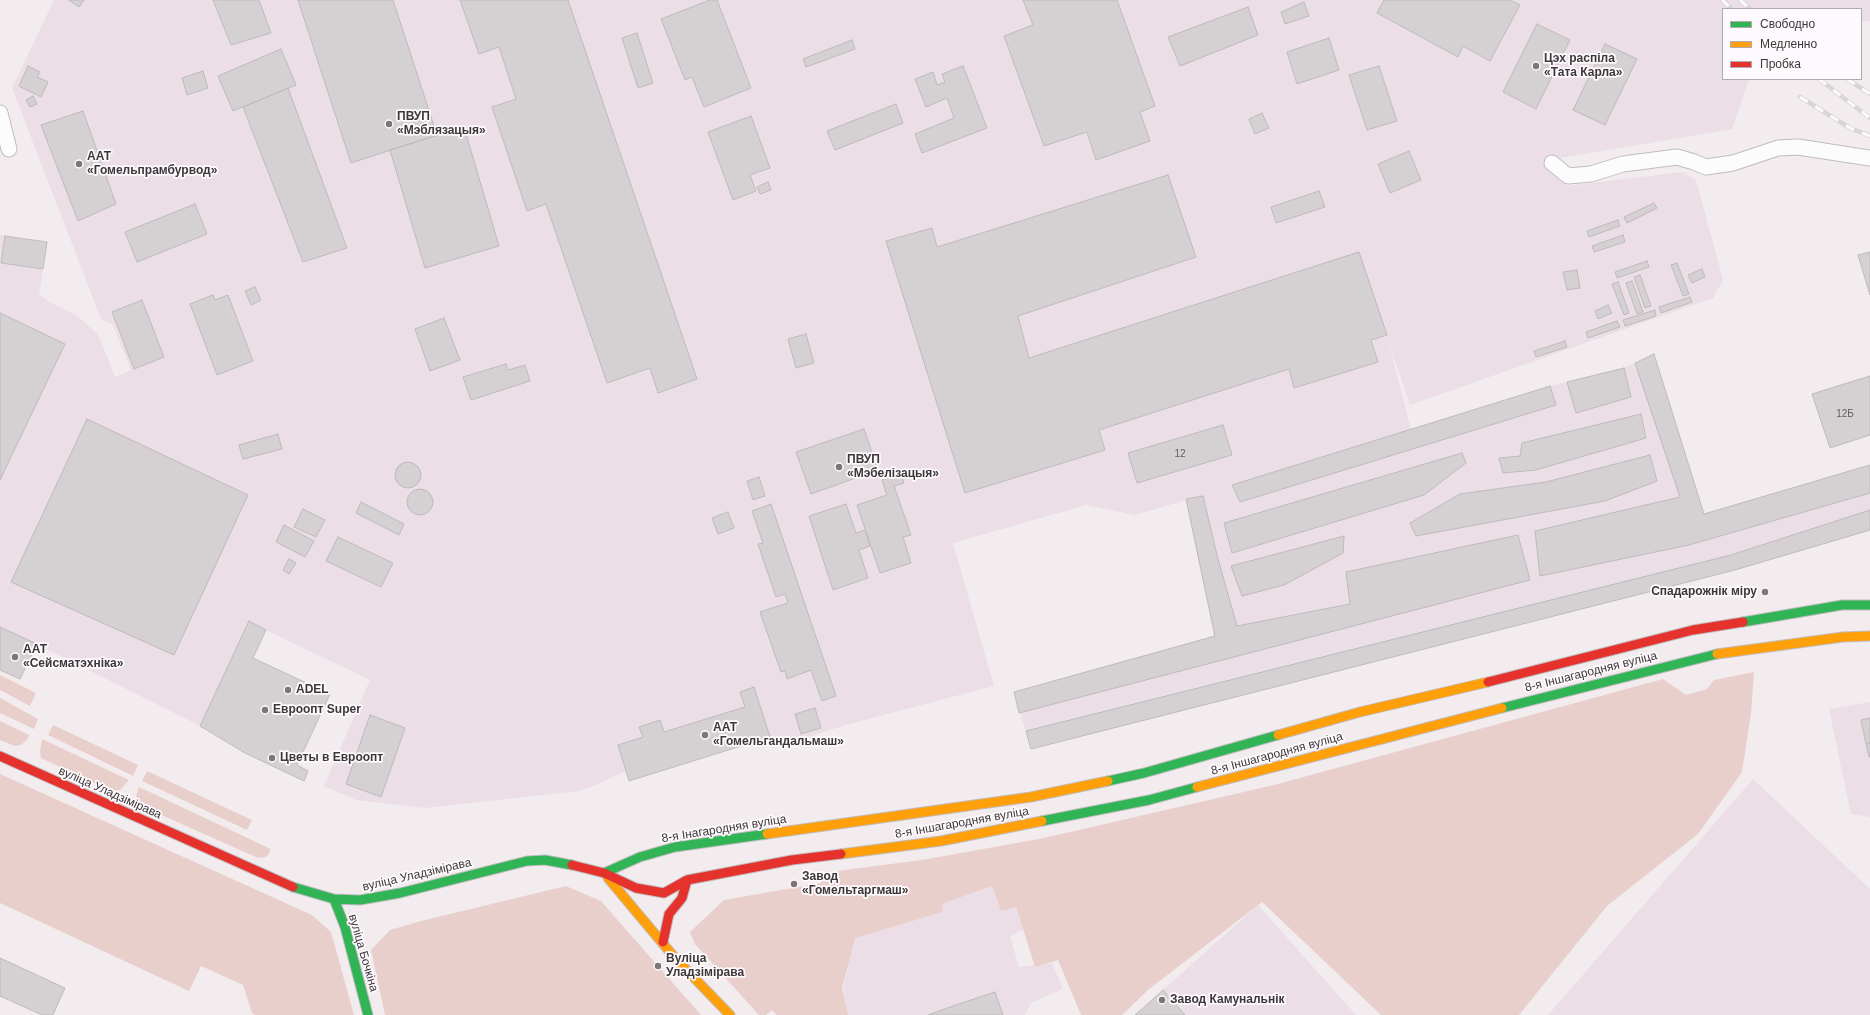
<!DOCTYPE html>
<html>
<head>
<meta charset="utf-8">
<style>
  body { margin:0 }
  #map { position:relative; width:1870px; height:1015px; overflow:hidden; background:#f2ecef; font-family:Helvetica,sans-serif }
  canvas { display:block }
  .legend { position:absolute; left:1722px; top:8px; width:140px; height:72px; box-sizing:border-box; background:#fef9fc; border:1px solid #b0abae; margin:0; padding:5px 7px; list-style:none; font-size:12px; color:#3c373a }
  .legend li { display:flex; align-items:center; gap:8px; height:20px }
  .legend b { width:20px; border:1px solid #b0abae }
</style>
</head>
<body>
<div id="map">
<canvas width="1870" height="1015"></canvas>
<ul class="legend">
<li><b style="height:5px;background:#30b455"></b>Свободно</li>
<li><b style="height:5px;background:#ff9f0a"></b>Медленно</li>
<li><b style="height:5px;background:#e5322d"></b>Пробка</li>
</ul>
</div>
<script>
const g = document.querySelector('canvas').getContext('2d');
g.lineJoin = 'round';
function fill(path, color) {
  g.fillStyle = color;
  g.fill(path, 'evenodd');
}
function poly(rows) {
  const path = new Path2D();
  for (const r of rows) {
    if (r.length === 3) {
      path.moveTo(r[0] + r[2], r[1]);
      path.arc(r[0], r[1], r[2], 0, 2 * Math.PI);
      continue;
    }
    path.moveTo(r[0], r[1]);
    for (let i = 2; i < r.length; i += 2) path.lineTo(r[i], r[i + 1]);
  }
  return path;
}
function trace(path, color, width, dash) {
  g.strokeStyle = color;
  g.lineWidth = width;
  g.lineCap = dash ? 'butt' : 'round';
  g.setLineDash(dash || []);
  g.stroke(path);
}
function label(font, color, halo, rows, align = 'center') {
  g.font = font + ' Helvetica,sans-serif';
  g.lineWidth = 3.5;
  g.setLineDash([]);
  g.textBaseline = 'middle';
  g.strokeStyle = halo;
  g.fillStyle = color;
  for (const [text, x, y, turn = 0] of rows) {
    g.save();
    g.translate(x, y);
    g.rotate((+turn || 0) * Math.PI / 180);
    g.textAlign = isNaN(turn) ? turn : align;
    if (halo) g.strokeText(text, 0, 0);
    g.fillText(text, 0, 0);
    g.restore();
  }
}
const built = poly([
  [54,0,1870,0,1870,21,1861,22,1861,9,1723,9,1723,79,1749,79,1732,129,1560,158,1546,169,1567,186,1682,172,1696,180,1723,280,1713,298,1410,405,1389,343,1411,430,1550,386,1624,368,1654,354,1704,514,1870,465,1870,530,1735,570,1031,749,1014,692,1214,636,1186,500,1136,515,1086,505,953,543,994,686,849,724,773,748,769,737,626,771,591,787,579,791,425,808,356,800,324,786,370,680,249,622,200,726,37,644,20,679,0,670,0,235,5,236,1,263,43,269,39,294,49,302,76,315,98,334,115,377,131,370,113,325,101,319,12,88],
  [1870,702,1870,817,1851,814,1829,709],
  [1753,779,1870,889,1870,1015,1548,1015],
  [992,886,1001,911,1016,907,1023,930,1010,936,1019,967,1052,963,1063,989,1031,1003,1025,1015,838,1015,854,938,943,912,942,904],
  [1258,905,1356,1015,1135,1015]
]);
const green = poly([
  [1754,672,1751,713,1742,772,1698,834,1607,906,1519,1015,1381,1015,1262,902,1148,990,1122,1015,1081,1015,1058,960,1035,967,1016,907,1001,911,992,886,942,904,943,912,855,938,842,989,848,1015,777,1015,772,1010,766,1015,759,1015,695,944,690,932,724,900,821,883,821,873,922,860,1044,838,1274,785,1663,679,1686,695,1707,689,1714,680],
  [0,675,36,693,30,706,0,690],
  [0,698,38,719,34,729,0,713],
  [0,721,29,735,27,740,21,745,15,746,0,740],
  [53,725,138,765,133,776,48,735],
  [42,739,129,780,120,790,111,791,41,758,40,752],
  [147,771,252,820,247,830,142,781],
  [0,774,312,915,331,932,354,1015,255,1015,252,1013,243,985,201,966,189,991,0,903],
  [139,787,271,849,268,855,265,857,258,858,148,809,138,803,137,801,136,796],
  [566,886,601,901,701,1015,385,1015,371,950,390,930,421,921]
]);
const building = poly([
  [69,0,84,0,79,7,69,0],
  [213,0,259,0,271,33,231,45,213,0],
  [298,0,393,0,437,135,351,163,298,0],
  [460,0,568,0,697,379,658,393,650,368,607,383,546,204,527,211,492,107,516,99,499,47,479,54,460,0],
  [710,0,717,0,751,88,704,107,692,77,685,80,661,19,710,0],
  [1023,0,1117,0,1155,106,1140,112,1150,141,1096,160,1087,132,1044,146,1004,36,1033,25,1023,0],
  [1384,0,1510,0,1520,5,1490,61,1463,46,1458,57,1377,13,1384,0],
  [1304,2,1309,16,1285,24,1281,12,1304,2],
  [1248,7,1258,35,1180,66,1168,37,1248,7],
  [1537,24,1570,40,1536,109,1503,92,1537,24],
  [637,33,653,83,638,88,622,38,637,33],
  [1329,38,1339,70,1297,84,1287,52,1329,38],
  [852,40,855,49,806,67,803,59,852,40],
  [1605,44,1637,59,1605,125,1573,110,1605,44],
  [281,49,296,85,233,111,218,76,281,49],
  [28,66,40,72,37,77,48,82,41,97,19,86,28,66],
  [963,66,987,128,922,153,915,134,954,118,947,98,926,107,915,79,933,72,937,85,945,82,942,74,963,66],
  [1379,66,1397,121,1367,130,1349,75,1379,66],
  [203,71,208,88,187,95,182,78,203,71],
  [288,88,347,248,303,262,243,107,288,88],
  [33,96,37,104,30,107,26,100,33,96],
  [896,104,903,123,835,150,827,131,896,104],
  [83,111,116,204,78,221,41,125,83,111],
  [1262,113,1269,128,1255,134,1249,119,1262,113],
  [751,116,770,168,750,175,756,191,733,200,708,132,751,116],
  [464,127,499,246,425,268,390,150,464,127],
  [1409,151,1421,180,1390,193,1378,164,1409,151],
  [1168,175,1196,257,1018,316,1029,358,1359,252,1387,335,1371,340,1378,362,1294,388,1289,369,1099,430,1105,450,965,493,886,241,932,228,937,247,1168,175],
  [768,182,771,190,760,194,757,187,768,182],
  [1319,191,1325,207,1276,223,1271,207,1319,191],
  [1654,203,1657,208,1627,223,1624,217,1654,203],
  [195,204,207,234,137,262,125,232,195,204],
  [1618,220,1620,226,1589,237,1587,231,1618,220],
  [1623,235,1625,242,1594,252,1592,246,1623,235],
  [5,236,47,242,43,269,1,263,5,236],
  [1870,252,1870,295,1858,255,1870,252],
  [1647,261,1649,267,1617,278,1615,272,1647,261],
  [1677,263,1689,294,1683,296,1671,265,1677,263],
  [1702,269,1705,277,1692,283,1688,275,1702,269],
  [1577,270,1580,288,1567,290,1563,272,1577,270],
  [1640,275,1651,306,1645,308,1634,277,1640,275],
  [1632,281,1643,312,1637,314,1626,283,1632,281],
  [1618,282,1629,313,1624,315,1612,284,1618,282],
  [255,287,261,300,251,305,245,291,255,287],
  [213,295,215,300,228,295,253,361,217,375,190,304,213,295],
  [1690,297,1692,302,1661,313,1659,307,1690,297],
  [142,300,164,357,134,369,112,312,142,300],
  [1608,305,1612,313,1598,319,1595,311,1608,305],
  [1655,310,1656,316,1625,326,1623,320,1655,310],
  [0,313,65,344,0,480,0,313],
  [444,318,460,360,430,371,415,329,444,318],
  [1617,321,1620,327,1588,338,1586,332,1617,321],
  [806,334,814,363,796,368,788,339,806,334],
  [1565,341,1567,347,1536,357,1534,351,1565,341],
  [1654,354,1704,514,1870,465,1870,493,1689,545,1540,576,1535,531,1680,497,1635,363,1654,354],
  [506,364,508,370,525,365,530,381,471,400,463,377,506,364],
  [1624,368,1631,397,1576,413,1567,382,1624,368],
  [1870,376,1870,435,1830,448,1812,394,1870,376],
  [1550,386,1556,405,1240,502,1232,485,1550,386],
  [1641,414,1646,438,1536,470,1503,473,1499,458,1520,456,1522,443,1641,414],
  [87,419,248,495,174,655,11,582,87,419],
  [1223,425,1232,455,1137,483,1128,453,1223,425],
  [864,429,878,470,811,494,796,452,864,429],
  [278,434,282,449,243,459,239,445,278,434],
  [1462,453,1466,463,1424,495,1232,553,1224,523,1462,453],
  [1650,455,1657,481,1605,501,1416,536,1410,523,1460,494,1546,482,1650,455],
  [408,475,13],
  [901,473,904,483,894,486,911,535,903,537,911,563,880,573,857,505,887,495,882,480,901,473],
  [759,477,765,496,753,500,747,481,759,477],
  [420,502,13],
  [1203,496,1218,559,1237,626,1350,604,1346,572,1518,535,1530,580,1019,713,1014,692,1215,636,1186,499,1203,496],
  [361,502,404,524,399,535,356,513,361,502],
  [771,504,836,696,822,701,811,670,787,679,785,671,781,672,760,612,788,603,785,594,776,597,758,544,763,543,752,511,771,504],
  [846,504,856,533,865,530,870,546,859,550,868,578,833,590,809,516,846,504],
  [303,509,325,520,316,537,294,527,303,509],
  [1870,510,1870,530,1735,570,1031,749,1026,731,1731,555,1870,510],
  [728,512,734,528,718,534,712,518,728,512],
  [284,525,314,541,305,557,276,542,284,525],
  [1344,536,1343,553,1284,585,1242,596,1231,566,1344,536],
  [338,537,393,563,381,587,326,561,338,537],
  [289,559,296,563,289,574,283,570,289,559],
  [249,621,266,630,253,658,330,694,297,765,308,771,304,781,245,753,200,726,249,621],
  [0,627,37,644,20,679,0,670,0,627],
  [754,687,770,737,629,781,618,745,643,737,639,727,660,720,664,732,745,707,740,692,754,687],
  [815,708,821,728,801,734,795,714,815,708],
  [370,715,405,728,381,797,346,784,370,715],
  [1870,718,1870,743,1866,744,1861,720,1870,718],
  [1870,743,1870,757,1869,757,1866,744,1870,743],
  [0,958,65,988,53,1015,42,1015,0,996,0,958],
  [1163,990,1185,1015,1135,1015,1142,1009,1163,990],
  [995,992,1003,1015,928,1015,953,1006,995,992]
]);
const street = poly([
  [0,113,9,149],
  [1552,163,1568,176,1591,174,1623,164,1677,157,1694,162,1706,167,1733,163,1778,148,1798,147,1870,158]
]);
const fast = poly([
  [1743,622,1842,605,1870,605],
  [1502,708,1717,654],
  [1108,781,1144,773,1278,735],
  [1042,821,1149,800,1197,787],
  [604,873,640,857,675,847,767,834],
  [293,887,334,899,360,900,400,893,527,861,545,860,572,865],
  [334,899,345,927,368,1015]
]);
const slow = poly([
  [1717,654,1843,637,1870,636],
  [1278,735,1360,712,1488,682],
  [1197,787,1502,708],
  [767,834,1031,797,1108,781],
  [841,854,941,841,1042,821],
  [608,878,675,958,730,1015]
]);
const jam = poly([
  [1488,682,1693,630,1743,622],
  [0,756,293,887],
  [572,865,604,873,636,888,664,893,687,880,792,860,841,854],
  [663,942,669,914,682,898,687,880]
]);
const rail = poly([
  [1722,0,1732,9],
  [1740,0,1750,9],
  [1819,79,1870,118],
  [1847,79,1870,94],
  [1800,97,1850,128,1870,136]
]);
const markers = [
  [1536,66,4,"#7c7679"],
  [389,124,4,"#7c7679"],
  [79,164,4,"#7c7679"],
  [839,467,4,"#7c7679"],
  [1765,592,4,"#7c7679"],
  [15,657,4,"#7c7679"],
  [288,690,4,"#7c7679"],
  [265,710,4,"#7c7679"],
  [705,735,4,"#7c7679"],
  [272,758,4,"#7c7679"],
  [794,884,4,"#7c7679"],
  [658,966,4,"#7c7679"],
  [1162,1000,4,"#7c7679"]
];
const numberNames = [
  ["12Б",1845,414],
  ["12",1180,454]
];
const poiNames = [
  ["Цэх распіла",1544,59],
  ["«Тата Карла»",1544,73],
  ["ПВУП",397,117],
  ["«Мэблязацыя»",397,131],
  ["ААТ",87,157],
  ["«Гомельпрамбурвод»",87,171],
  ["ПВУП",847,460],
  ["«Мэбелізацыя»",847,474],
  ["Спадарожнік міру",1757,592,"right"],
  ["ААТ",23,650],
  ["«Сейсматэхніка»",23,664],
  ["ADEL",296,690],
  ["Евроопт Super",273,710],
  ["ААТ",713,728],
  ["«Гомельгандальмаш»",713,742],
  ["Цветы в Евроопт",280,758],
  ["Завод",802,877],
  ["«Гомельтаргмаш»",802,891],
  ["Вуліца",666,959],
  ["Уладзімірава",666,973],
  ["Завод Камунальнік",1170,1000]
];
const streetNames = [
  ["8-я Іншагародняя вуліца",1591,672,-14],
  ["8-я Іншагародняя вуліца",1277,754,-15],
  ["вуліца Уладзімірава",110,793,24],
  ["8-я Іншагародняя вуліца",962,823,-10],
  ["8-я Інагародняя вуліца",724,829,-9],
  ["вуліца Уладзімірава",417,875,-13],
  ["вуліца Бочкіна",363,953,74]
];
fill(built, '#ebdee6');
fill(green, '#e9cfcc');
fill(building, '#d5d0d1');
trace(building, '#bfbabb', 1);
trace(street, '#c0bcbe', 17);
trace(fast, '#c0bcbe', 11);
trace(slow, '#c0bcbe', 11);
trace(jam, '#c0bcbe', 11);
trace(street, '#fdfcfd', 15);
trace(fast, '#30b455', 9);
trace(slow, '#ff9f0a', 9);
trace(jam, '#e5322d', 9);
trace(rail, '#d8d5d6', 4.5);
trace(rail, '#fef9fc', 3, [9]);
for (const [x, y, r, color] of markers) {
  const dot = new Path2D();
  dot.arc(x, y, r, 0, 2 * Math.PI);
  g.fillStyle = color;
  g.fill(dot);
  trace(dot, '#fef9fc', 1.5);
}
label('10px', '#625d60', null, numberNames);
label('bold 12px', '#3c373a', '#fef9fc', poiNames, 'left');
label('12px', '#3c373a', '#fef9fc', streetNames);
</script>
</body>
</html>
